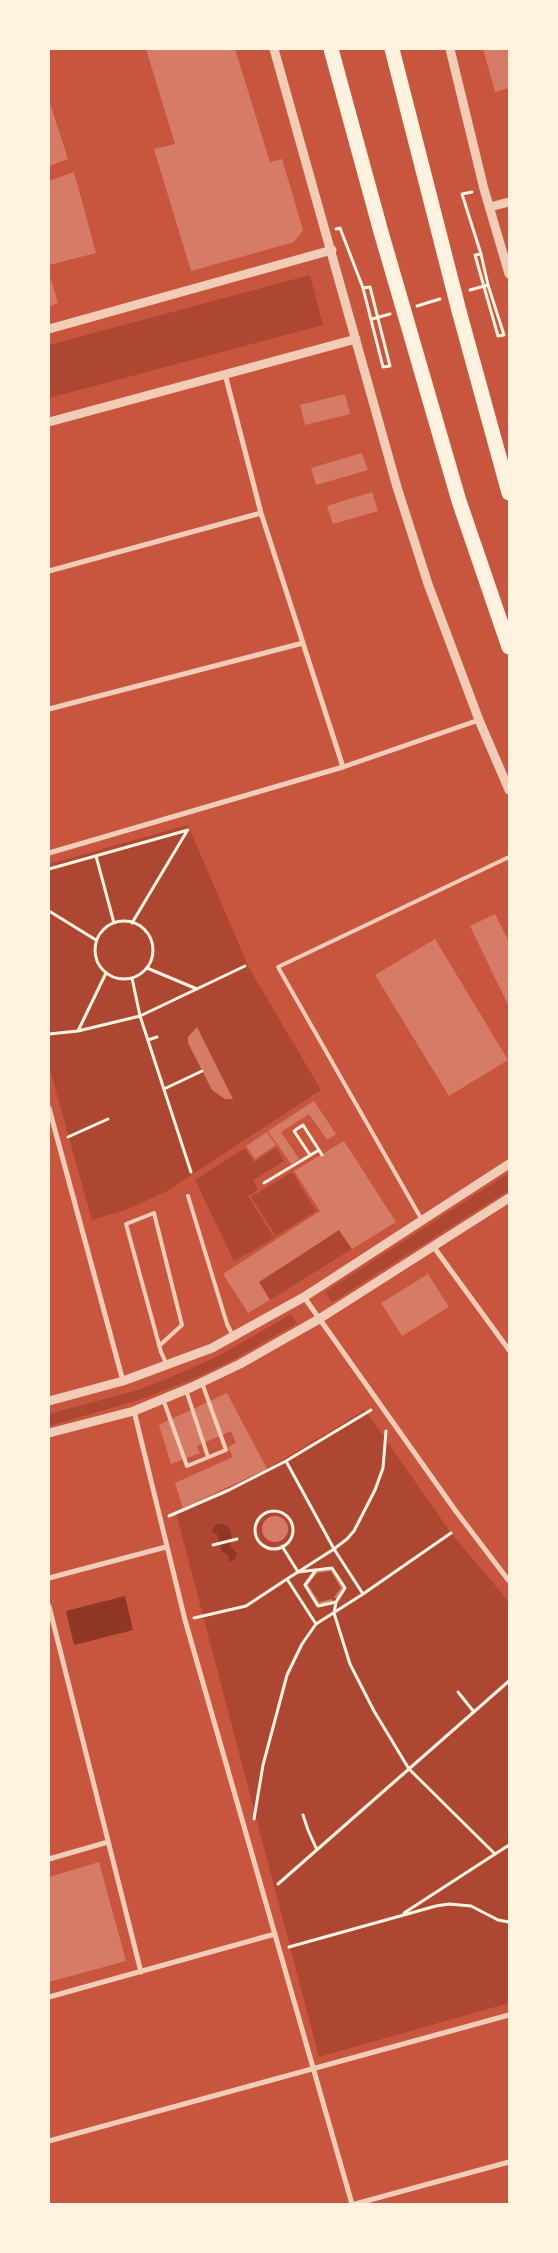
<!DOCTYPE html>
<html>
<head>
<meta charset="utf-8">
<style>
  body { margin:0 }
  #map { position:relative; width:558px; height:2253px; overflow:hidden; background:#c8553d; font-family:"Asap Condensed",sans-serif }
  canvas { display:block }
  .frame { position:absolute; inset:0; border:50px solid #fff3e0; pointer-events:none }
</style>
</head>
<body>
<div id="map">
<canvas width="558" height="2253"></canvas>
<div class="frame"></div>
</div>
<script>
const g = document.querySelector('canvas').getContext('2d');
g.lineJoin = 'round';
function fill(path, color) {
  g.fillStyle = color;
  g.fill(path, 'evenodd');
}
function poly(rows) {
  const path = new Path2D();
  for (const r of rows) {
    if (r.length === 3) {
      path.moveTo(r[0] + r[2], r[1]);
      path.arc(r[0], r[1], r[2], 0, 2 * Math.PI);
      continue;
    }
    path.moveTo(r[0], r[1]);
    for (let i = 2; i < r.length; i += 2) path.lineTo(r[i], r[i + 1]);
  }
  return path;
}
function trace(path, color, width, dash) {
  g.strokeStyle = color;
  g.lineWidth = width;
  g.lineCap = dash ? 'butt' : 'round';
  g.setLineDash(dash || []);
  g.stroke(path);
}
const green = poly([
  [310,275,323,325,49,398,49,345],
  [188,825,249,968,321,1090,167,1191,128,1209,92,1220,49,1066,49,864],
  [245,1148,254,1162,276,1148,284,1161,253,1180,258,1190,248,1196,274,1238,234,1261,195,1180],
  [292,1172,316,1211,276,1236,251,1197],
  [509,1173,509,1190,332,1302,325,1292],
  [339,1230,352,1249,270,1300,259,1282],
  [291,1314,297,1323,229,1362,195,1378,142,1399,49,1426,49,1414,138,1390,190,1369,224,1353],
  [365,1410,451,1533,509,1602,509,2003,319,2057,176,1513,267,1469]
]);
const water = poly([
  [219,1524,223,1524,230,1528,232,1537,230,1546,237,1554,234,1560,229,1562,228,1555,222,1552,217,1534,212,1532,214,1526],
  [125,1596,133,1630,74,1645,66,1611]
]);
const building = poly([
  [146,49,235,49,270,162,282,159,303,230,294,242,191,271,154,149,175,144],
  [483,49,509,49,509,88,495,92],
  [49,100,68,159,49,166],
  [74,172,96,253,49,265,49,181],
  [49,273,58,303,49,306],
  [345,394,350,414,305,425,300,405],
  [362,453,368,470,316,485,311,468],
  [372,492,378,511,333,524,327,506],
  [495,914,509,942,509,1007,470,926],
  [435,939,508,1060,449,1096,375,975],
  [197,1027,233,1099,225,1099,212,1090,188,1043,188,1037],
  [314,1101,336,1134,327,1140,309,1114,281,1132,299,1159,291,1164,268,1131],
  [267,1132,276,1145,255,1159,246,1146],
  [344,1141,396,1222,352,1249,339,1230,259,1282,270,1300,248,1313,223,1274,320,1211,294,1171],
  [428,1274,449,1307,402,1336,381,1303],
  [227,1393,267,1469,183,1508,175,1483,233,1457,228,1447,236,1443,231,1431,197,1446,200,1453,171,1464,159,1425],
  [275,1529,13],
  [332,1568,345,1588,338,1599,334,1597,341,1588,331,1571,317,1573,308,1585,319,1602,332,1599,333,1603,318,1606,305,1585,316,1570],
  [99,1862,126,1961,49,1982,49,1877]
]);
const path = poly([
  [472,192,462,194,481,254,488,285,504,335,498,336,475,255,481,254],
  [336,229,340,228,363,288,383,367,390,366,370,287,363,288],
  [470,290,488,285],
  [417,306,440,299],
  [372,319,390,314],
  [96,856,114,923],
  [49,869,188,830],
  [49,911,96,940],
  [124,950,29],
  [132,923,187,831],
  [147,968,197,989],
  [132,978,140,1016,191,1172],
  [78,1031,106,973],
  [49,1034,78,1031,140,1016,245,966],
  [148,1040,157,1037],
  [164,1089,202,1071],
  [68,1137,108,1119],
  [310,1155,294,1131,303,1125,319,1150],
  [264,1183,319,1150,322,1155],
  [286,1461,334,1549,347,1539,354,1531,375,1490,383,1468,386,1431],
  [274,1530,19],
  [169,1516,229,1490,286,1461,371,1410],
  [213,1545,237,1539],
  [282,1546,298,1572,315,1570],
  [363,1594,451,1533],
  [336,1602,318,1606,305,1585,316,1570,332,1568,345,1588,336,1602,334,1613,350,1664,374,1711,409,1769,494,1853],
  [194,1618,246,1606,287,1579],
  [458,1692,474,1712],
  [303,1815,308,1830,317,1850],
  [254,1819,263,1765,287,1675,302,1644,316,1624,363,1594,334,1549,287,1579,316,1624],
  [278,1884,509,1681],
  [404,1913,509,1845],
  [289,1947,436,1906,449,1904,471,1906,498,1920,509,1922]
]);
const service = poly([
  [188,1196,227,1324,233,1336],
  [422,1220,278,967,509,857],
  [159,1346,182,1325,154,1213,126,1224,161,1352,167,1365],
  [186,1390,208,1457],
  [163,1399,187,1466,226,1450,202,1383]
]);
const minor = poly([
  [225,374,261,513,343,767],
  [49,571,261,513],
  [49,709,303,643],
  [49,853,343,767,479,720],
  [49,1108,123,1381],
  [433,1246,509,1350],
  [304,1297,455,1510,509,1581],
  [134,1411,185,1620,352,2204],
  [49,1578,166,1547],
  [49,1606,141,1972],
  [49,1859,108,1842],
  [49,1997,275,1934],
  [49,2141,509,2015],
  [355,2204,509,2162]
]);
const tertiary = poly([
  [274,49,397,487,428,584,479,720,509,790],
  [450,49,484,189,509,274],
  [490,207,509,202],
  [49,329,332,250],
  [49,422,356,339],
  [49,1401,123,1381,212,1348,304,1297,509,1164],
  [49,1433,134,1411,192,1387,240,1364,319,1319,509,1198]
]);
const motorway = poly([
  [331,49,381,232,459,501,509,647],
  [392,49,459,311,509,493]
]);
fill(green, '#ae4732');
fill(water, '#8f3625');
fill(building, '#d67c66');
trace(path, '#fff3e0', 3);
trace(service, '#f1ccb7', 4);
trace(minor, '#f1ccb7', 5);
trace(tertiary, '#f1ccb7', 9);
trace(motorway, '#fff3e0', 15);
</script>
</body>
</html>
